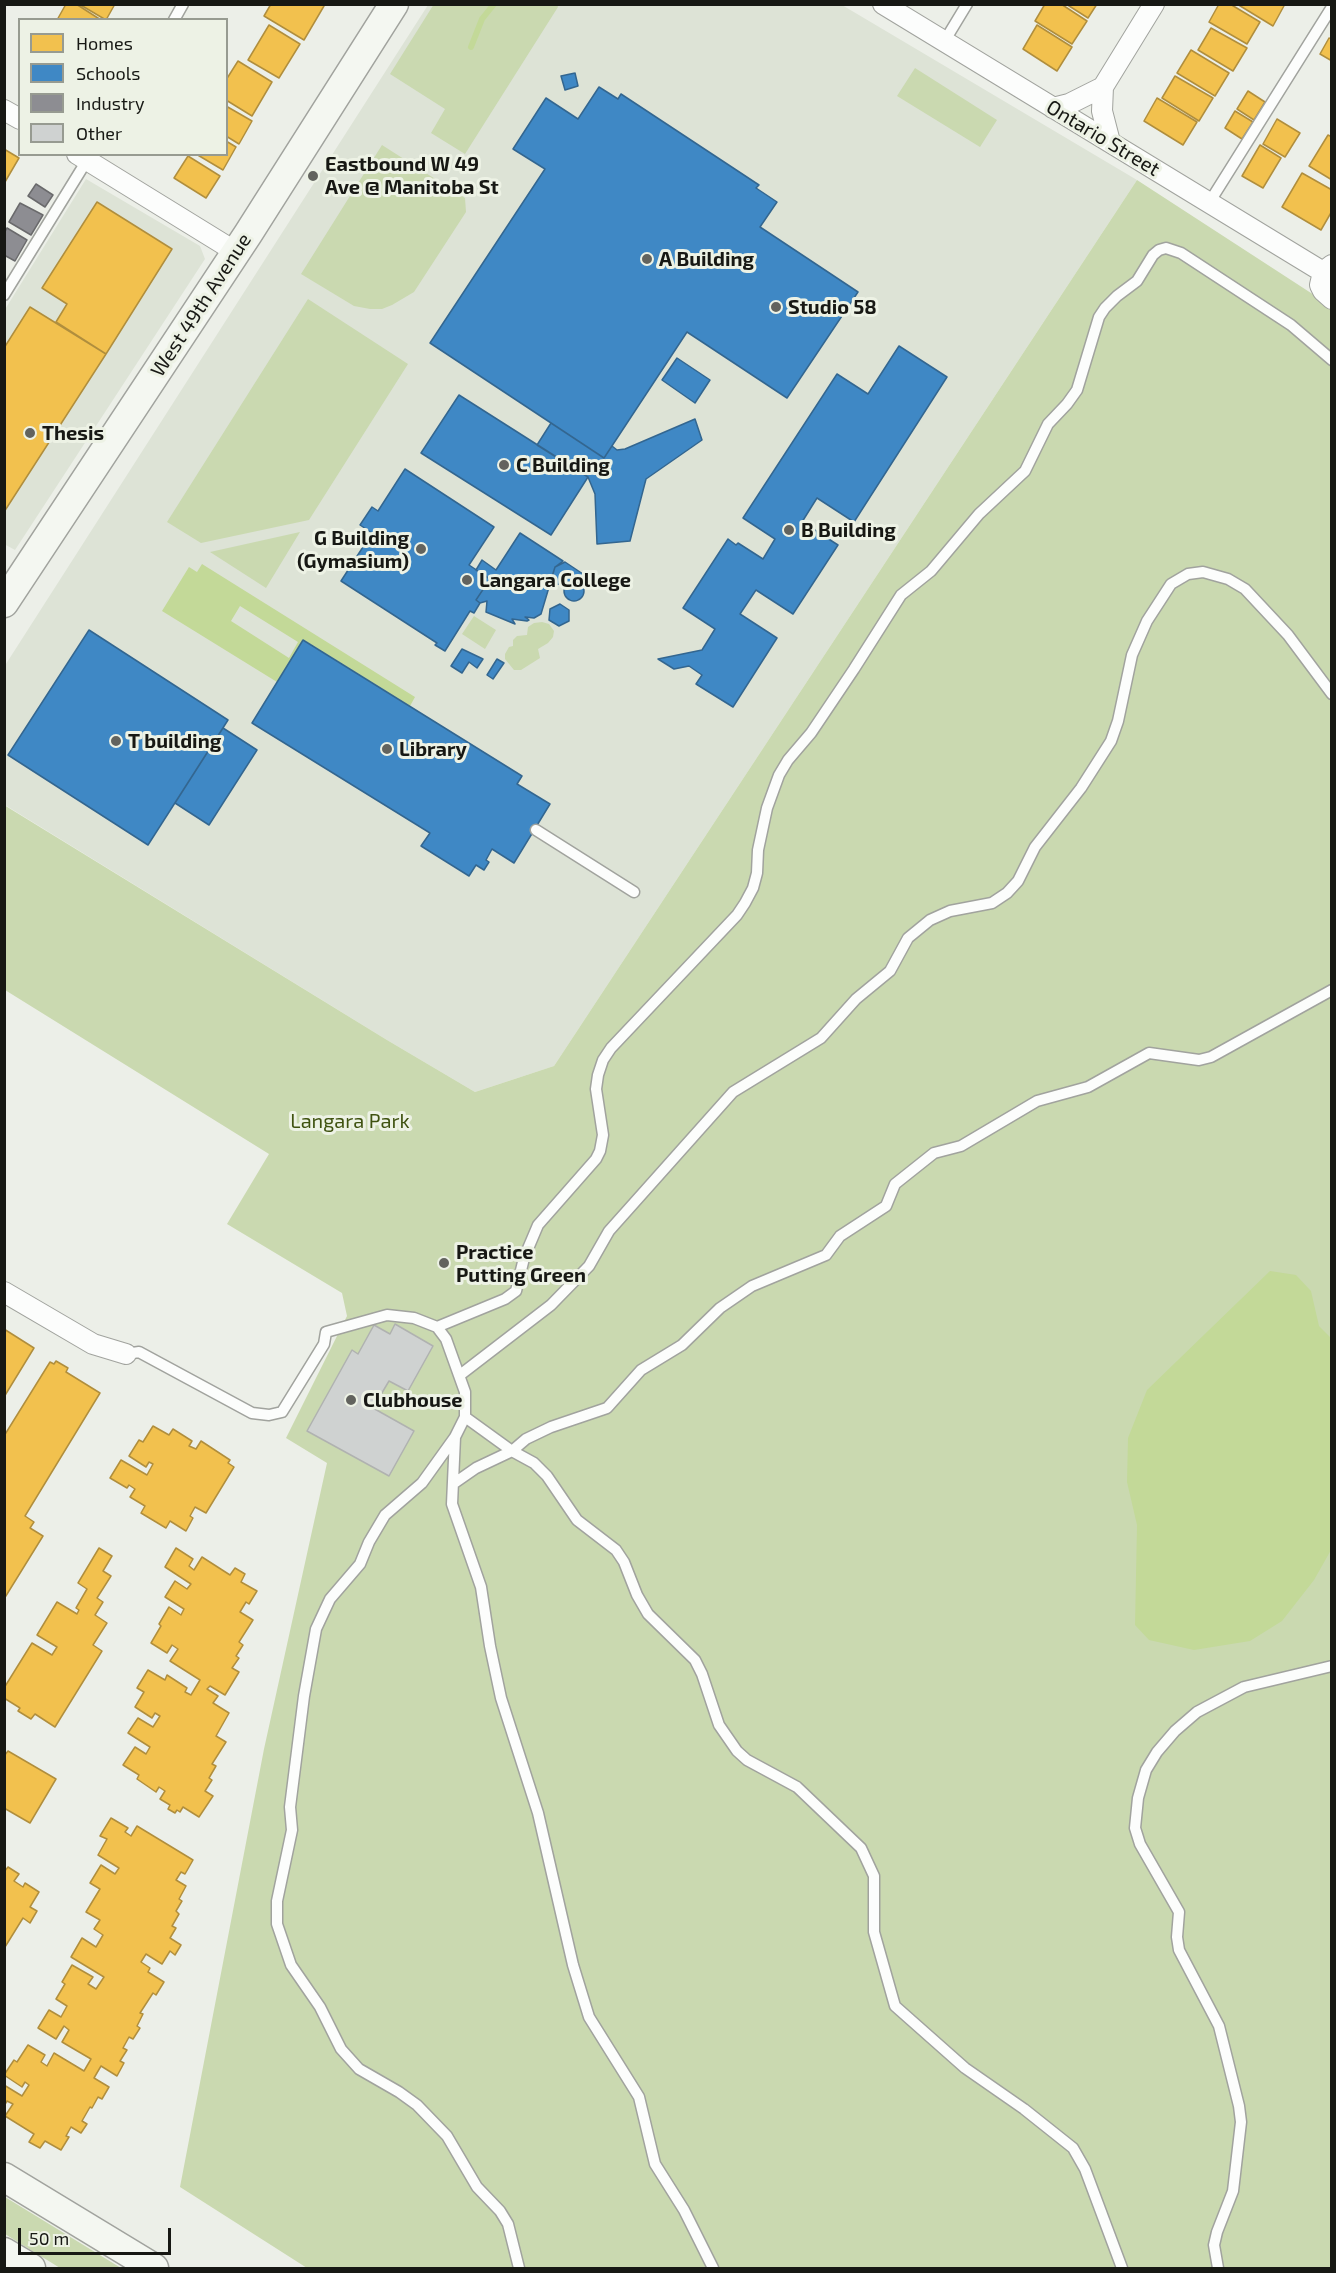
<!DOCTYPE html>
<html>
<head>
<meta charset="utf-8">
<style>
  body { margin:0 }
  #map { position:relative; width:1336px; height:2273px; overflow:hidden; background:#ecefe8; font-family:"Exo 2",sans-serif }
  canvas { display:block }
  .frame { position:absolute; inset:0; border:6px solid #171814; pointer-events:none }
  .legend { position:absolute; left:18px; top:18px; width:210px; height:138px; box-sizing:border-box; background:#edf2e5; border:2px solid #979b91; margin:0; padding:8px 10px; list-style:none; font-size:18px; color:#171814 }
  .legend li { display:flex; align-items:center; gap:12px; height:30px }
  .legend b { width:30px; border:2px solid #979b91 }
  .scale { position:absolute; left:18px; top:2228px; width:153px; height:27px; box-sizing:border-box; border:3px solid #171814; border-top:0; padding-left:8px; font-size:18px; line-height:21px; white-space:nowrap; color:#171814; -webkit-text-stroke:4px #edf2e5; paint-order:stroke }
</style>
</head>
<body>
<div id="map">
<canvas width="1336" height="2273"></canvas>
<div class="frame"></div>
<ul class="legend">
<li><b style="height:16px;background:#f2c14e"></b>Homes</li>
<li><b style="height:16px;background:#3f88c5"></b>Schools</li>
<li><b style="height:16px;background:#8d8d92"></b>Industry</li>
<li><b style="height:16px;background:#cfd2d1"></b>Other</li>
</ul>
<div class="scale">50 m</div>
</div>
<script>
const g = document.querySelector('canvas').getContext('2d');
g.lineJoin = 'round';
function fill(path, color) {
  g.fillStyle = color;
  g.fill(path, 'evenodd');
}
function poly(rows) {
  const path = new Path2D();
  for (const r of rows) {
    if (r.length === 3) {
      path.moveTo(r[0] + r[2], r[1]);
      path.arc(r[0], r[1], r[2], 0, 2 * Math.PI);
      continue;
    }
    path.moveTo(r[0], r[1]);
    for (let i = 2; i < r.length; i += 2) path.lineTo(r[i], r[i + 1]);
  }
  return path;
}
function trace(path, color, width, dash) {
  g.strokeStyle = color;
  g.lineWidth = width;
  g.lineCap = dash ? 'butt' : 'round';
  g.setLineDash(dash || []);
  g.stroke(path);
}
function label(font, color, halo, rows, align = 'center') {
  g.font = font + ' "Exo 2",sans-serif';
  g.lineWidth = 6;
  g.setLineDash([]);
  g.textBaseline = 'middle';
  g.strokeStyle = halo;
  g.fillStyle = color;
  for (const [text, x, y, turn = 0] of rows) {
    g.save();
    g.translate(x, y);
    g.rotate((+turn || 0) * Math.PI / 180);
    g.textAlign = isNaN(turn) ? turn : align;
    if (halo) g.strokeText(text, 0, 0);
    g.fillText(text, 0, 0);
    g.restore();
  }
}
const built = poly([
  [428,5,842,5,1137,180,554,1066,475,1092,387,1040,5,805,4,667],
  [86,179,200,246,205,259,15,550,4,544,4,311]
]);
const green = poly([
  [434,4,557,4,558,7,465,154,431,133,445,109,390,74],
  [915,68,997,120,980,147,897,96],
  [382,145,465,198,466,212,414,292,392,305,382,309,370,309,354,306,301,274],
  [1137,180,1331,306,1331,2268,307,2268,180,2187,264,1749,327,1463,286,1438,347,1316,342,1293,227,1224,269,1154,5,990,4,805,387,1040,475,1092,554,1066],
  [308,299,408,364,309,520,201,543,167,522],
  [300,532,266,588,210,552],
  [474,616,496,630,485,649,462,634],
  [542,622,549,624,554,631,553,637,548,643,538,649,540,658,521,670,514,670,505,659,505,654,509,647,513,646,513,640,517,636,527,635,528,627,534,623],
  [5,2197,121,2268,60,2268,5,2234]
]);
const water = poly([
  [202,564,415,697,410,706,304,640,277,682,162,611,189,567,197,572],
  [240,606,298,642,289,658,231,621],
  [1270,1271,1296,1275,1311,1291,1319,1326,1331,1338,1331,1550,1314,1580,1282,1621,1250,1641,1194,1650,1149,1640,1135,1625,1137,1525,1127,1482,1128,1438,1147,1390]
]);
const homes = poly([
  [66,4,76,4,101,20,57,20,66,4],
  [79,4,115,4,106,20,79,4],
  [271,4,321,4,324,6,304,40,264,16,271,4],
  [1045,4,1061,4,1087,21,1072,44,1035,21,1045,4],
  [1066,4,1097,4,1088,18,1066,4],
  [1219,4,1230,4,1260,22,1247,44,1209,22,1219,4],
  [1237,4,1285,4,1273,26,1237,4],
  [269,25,300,44,279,78,248,60,269,25],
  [1037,25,1072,47,1057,71,1023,49,1037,25],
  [1211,28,1247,48,1233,71,1198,50,1211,28],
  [1329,38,1332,39,1332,61,1320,54,1329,38],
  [1191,50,1229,73,1215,96,1177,73,1191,50],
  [238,61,272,82,252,116,226,100,226,80,238,61],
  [1175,76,1213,98,1199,121,1162,98,1175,76],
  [1248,91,1265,102,1254,120,1237,109,1248,91],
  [1157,98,1197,122,1183,145,1144,121,1157,98],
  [226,106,252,121,239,144,226,136,226,106],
  [1235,111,1253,122,1242,139,1225,128,1235,111],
  [1277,119,1300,133,1285,157,1263,144,1277,119],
  [1328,135,1332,137,1332,180,1309,166,1328,135],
  [226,141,236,147,223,170,196,154,226,154,226,141],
  [1260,145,1281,158,1263,188,1242,176,1260,145],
  [4,149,19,158,5,182,4,181,4,149],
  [188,156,220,176,206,198,174,178,188,156],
  [1302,173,1332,190,1332,211,1321,230,1282,207,1302,173],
  [97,202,172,249,106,354,56,322,67,304,42,288,97,202],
  [30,307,106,354,4,512,4,348,30,307],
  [4,1329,34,1348,4,1397,4,1329],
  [56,1361,68,1368,66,1372,100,1393,25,1516,34,1522,30,1528,43,1536,4,1599,4,1436,50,1362,54,1364,56,1361],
  [153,1426,169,1435,173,1429,192,1441,189,1446,196,1449,201,1441,230,1460,228,1463,234,1467,206,1513,195,1507,190,1516,193,1518,186,1531,170,1521,166,1528,141,1513,145,1506,130,1497,135,1489,129,1485,127,1488,110,1478,121,1460,147,1475,153,1464,149,1462,146,1467,129,1456,139,1440,143,1442,153,1426],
  [99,1548,112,1556,103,1571,111,1576,97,1598,103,1602,95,1615,107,1623,93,1645,102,1651,55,1727,35,1714,31,1719,18,1711,20,1708,4,1698,4,1688,32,1643,52,1655,57,1647,37,1635,57,1602,77,1614,79,1610,76,1608,87,1589,78,1583,99,1548],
  [176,1548,193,1559,189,1566,194,1570,202,1557,230,1575,235,1568,245,1574,241,1582,257,1591,249,1604,246,1602,240,1612,253,1620,239,1642,243,1645,236,1656,239,1658,232,1668,239,1672,225,1695,210,1686,207,1689,218,1696,213,1703,229,1713,216,1736,226,1742,212,1764,216,1766,209,1778,212,1780,205,1791,213,1796,199,1817,183,1807,180,1812,177,1810,175,1813,168,1809,170,1805,160,1799,165,1791,159,1787,156,1792,137,1779,139,1775,123,1765,135,1747,146,1754,150,1747,128,1733,138,1718,153,1727,160,1716,155,1713,152,1718,135,1707,144,1692,137,1688,148,1670,165,1680,167,1675,187,1688,185,1692,191,1695,200,1680,170,1661,178,1649,172,1645,167,1653,151,1643,161,1626,159,1624,169,1607,181,1615,184,1609,165,1597,175,1581,187,1589,191,1584,165,1567,176,1548],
  [8,1751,56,1779,30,1823,4,1808,4,1756,8,1751],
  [111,1818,128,1828,125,1832,131,1836,137,1826,193,1860,185,1874,181,1872,176,1880,186,1886,179,1899,182,1901,176,1911,179,1914,172,1926,176,1928,170,1938,181,1945,175,1955,170,1951,162,1964,146,1954,141,1962,150,1968,148,1972,164,1982,156,1995,153,1993,140,2013,143,2014,137,2026,140,2028,133,2039,129,2037,123,2048,127,2050,120,2061,124,2063,117,2076,101,2066,94,2078,109,2087,102,2099,98,2097,92,2108,90,2107,82,2121,87,2124,81,2133,71,2127,66,2136,69,2137,61,2150,45,2141,40,2148,29,2142,34,2134,5,2116,13,2104,7,2101,4,2106,4,2085,22,2096,29,2085,25,2082,22,2087,4,2075,14,2060,17,2062,28,2045,45,2055,41,2062,47,2066,54,2053,84,2071,91,2059,62,2042,69,2030,64,2026,56,2039,38,2028,49,2010,61,2017,67,2006,56,1999,65,1984,62,1982,72,1965,93,1977,88,1984,96,1989,104,1977,71,1957,82,1938,96,1947,103,1935,94,1929,100,1920,86,1912,100,1889,90,1883,101,1865,115,1874,119,1868,98,1855,107,1839,100,1836,111,1818],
  [8,1867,19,1874,14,1881,23,1887,25,1883,39,1892,30,1907,37,1911,30,1923,23,1918,5,1947,4,1872,8,1867]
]);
const schools = poly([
  [575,73,578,86,565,90,561,76,575,73],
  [599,87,618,99,621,94,759,185,756,188,777,202,760,227,858,292,787,398,687,332,604,458,430,343,545,169,513,149,546,98,578,119,599,87],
  [899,346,947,377,854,522,817,498,802,522,838,545,793,614,756,590,740,614,777,638,733,707,696,684,702,675,689,666,674,669,658,659,702,650,715,629,683,608,728,539,736,545,738,543,763,559,775,539,743,518,837,374,868,394,899,346],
  [677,358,710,380,695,403,662,380,677,358],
  [459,395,588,477,551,535,421,453,459,395],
  [695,419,702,440,646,479,630,541,597,544,595,494,588,477,537,445,551,423,604,458,612,446,617,450,625,449,695,419],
  [405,469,494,527,469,565,490,579,476,600,480,603,474,613,470,611,445,651,435,645,437,643,341,581,372,533,360,525,372,507,378,511,405,469],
  [520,533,563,561,555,567,541,614,534,618,525,617,529,620,527,621,512,619,515,624,486,612,487,601,480,603,476,600,490,579,476,570,482,560,496,570,520,533],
  [565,562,586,576,584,579,549,586,555,567,565,562],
  [574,591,10],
  [560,604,569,610,569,621,559,626,549,620,550,609,560,604],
  [89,630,228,720,148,845,8,755,89,630],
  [303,640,522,776,517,784,550,804,514,863,492,849,486,860,489,862,484,870,476,865,469,876,421,846,430,833,252,723,303,640],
  [462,649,483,659,477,668,469,662,462,673,451,666,462,649],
  [497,659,504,663,493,679,487,675,497,659],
  [223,728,257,750,209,825,175,803,223,728]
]);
const industry = poly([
  [36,184,53,195,45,207,28,196,36,184],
  [20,203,43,215,31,235,9,222,20,203],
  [7,228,27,240,15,261,4,255,4,233,7,228]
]);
const stream = poly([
  [471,47,482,19,494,4]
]);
const building = poly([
  [395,1324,433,1346,408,1391,389,1381,373,1408,414,1431,389,1476,307,1431,352,1350,358,1354,374,1325,390,1334,395,1324]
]);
const lane = poly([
  [174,20,183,4],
  [944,42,967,4],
  [1209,203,1332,7],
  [4,295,89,157],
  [536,830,634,892],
  [437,1327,505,1299,516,1291,524,1258,538,1225,596,1159,600,1151,603,1135,596,1089,598,1075,603,1060,611,1048,737,915,745,903,753,888,757,873,758,850,767,808,779,775,788,760,811,733,854,669,901,595,931,571,979,514,1025,471,1048,424,1067,404,1077,390,1099,317,1105,308,1117,296,1137,281,1153,255,1159,250,1166,248,1181,253,1291,325,1332,360],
  [126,1354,139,1352,252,1413,269,1415,282,1412,324,1344,326,1332,387,1315,414,1318,437,1327,446,1339,465,1392,465,1417,455,1437,422,1483,385,1515,369,1542,360,1564,330,1599,316,1629,304,1696,290,1807,292,1830,277,1901,277,1924,291,1965,320,2007,341,2049,359,2069,399,2092,417,2105,447,2136,477,2187,500,2211,508,2224,519,2268],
  [460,1375,551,1305,589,1266,609,1231,733,1092,821,1038,856,999,890,971,908,938,930,920,950,911,992,903,1007,893,1018,881,1035,847,1081,788,1111,741,1118,721,1132,655,1147,621,1171,584,1188,574,1203,572,1228,579,1245,589,1288,635,1332,694],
  [465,1417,512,1451,534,1463,547,1476,577,1520,616,1550,624,1562,637,1595,648,1614,695,1660,702,1674,719,1725,737,1751,747,1760,797,1787,861,1848,874,1876,874,1932,895,2006,965,2068,1024,2109,1073,2148,1085,2169,1122,2268],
  [455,1437,452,1504,481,1587,490,1646,501,1698,538,1813,573,1965,589,2017,639,2097,655,2164,684,2210,713,2268],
  [453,1484,476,1468,512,1451,526,1439,551,1427,607,1408,641,1370,682,1345,720,1308,752,1286,826,1255,840,1236,886,1206,895,1184,934,1153,961,1146,1037,1101,1088,1087,1149,1053,1199,1060,1211,1057,1332,990],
  [1218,2268,1214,2245,1217,2232,1233,2191,1241,2122,1239,2106,1219,2026,1179,1950,1177,1937,1179,1912,1140,1844,1135,1828,1138,1798,1146,1770,1157,1752,1175,1731,1197,1712,1244,1687,1332,1666]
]);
const street = poly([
  [883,4,1323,272],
  [1103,87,1154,4],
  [1103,87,1102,111,1110,142],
  [1053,108,1069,104,1103,87],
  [4,110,20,119],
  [77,154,236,252],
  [1332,265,1323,272,1320,285,1323,291,1332,299],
  [4,1292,93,1344,126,1354]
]);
const secondary = poly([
  [4,603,248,234,394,4],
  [4,2177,154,2268],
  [4,2252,31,2268]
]);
const markers = [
  [313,176,6,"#62635e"],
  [647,259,6,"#62635e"],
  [776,307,6,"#62635e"],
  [30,433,6,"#62635e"],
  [504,465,6,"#62635e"],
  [789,530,6,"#62635e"],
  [421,549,6,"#62635e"],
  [467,580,6,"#62635e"],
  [116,741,6,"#62635e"],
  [387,749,6,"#62635e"],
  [444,1263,6,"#62635e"],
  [351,1400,6,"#62635e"]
];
const streetNames = [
  ["Ontario Street",1103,138,31],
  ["West 49th Avenue",201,305,-57]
];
const poiNames = [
  ["Eastbound W 49",325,164],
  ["Ave @ Manitoba St",325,187],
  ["A Building",659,259],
  ["Studio 58",788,307],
  ["Thesis",42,433],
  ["C Building",516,465],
  ["B Building",801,530],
  ["G Building",409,538,"right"],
  ["(Gymasium)",409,561,"right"],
  ["Langara College",479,580],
  ["T building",128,741],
  ["Library",399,749],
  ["Practice",456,1252],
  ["Putting Green",456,1275],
  ["Clubhouse",363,1400]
];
const parkNames = [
  ["Langara Park",350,1121]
];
fill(built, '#dde3d6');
fill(green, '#cad9b0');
fill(water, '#c3d998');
fill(homes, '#f2c14e');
trace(homes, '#b08e3d', 1.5);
fill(schools, '#3f88c5');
trace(schools, '#336690', 1.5);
fill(industry, '#8d8d92');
trace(industry, '#6a6a6c', 1.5);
trace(stream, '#c3d998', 6);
fill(building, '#cfd2d1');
trace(building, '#b0b2b0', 1.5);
trace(lane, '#a1a39e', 13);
trace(street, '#a1a39e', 22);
trace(secondary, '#a1a39e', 31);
trace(lane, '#fcfdfc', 10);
trace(street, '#fcfdfc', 20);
trace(secondary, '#f4f7f1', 28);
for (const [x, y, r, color] of markers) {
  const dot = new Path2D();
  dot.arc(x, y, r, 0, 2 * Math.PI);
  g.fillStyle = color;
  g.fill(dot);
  trace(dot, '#edf2e5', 2);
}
label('20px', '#171814', '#edf2e5', streetNames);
label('bold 20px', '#171814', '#edf2e5', poiNames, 'left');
label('20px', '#3f5210', '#edf2e5', parkNames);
</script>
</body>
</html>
